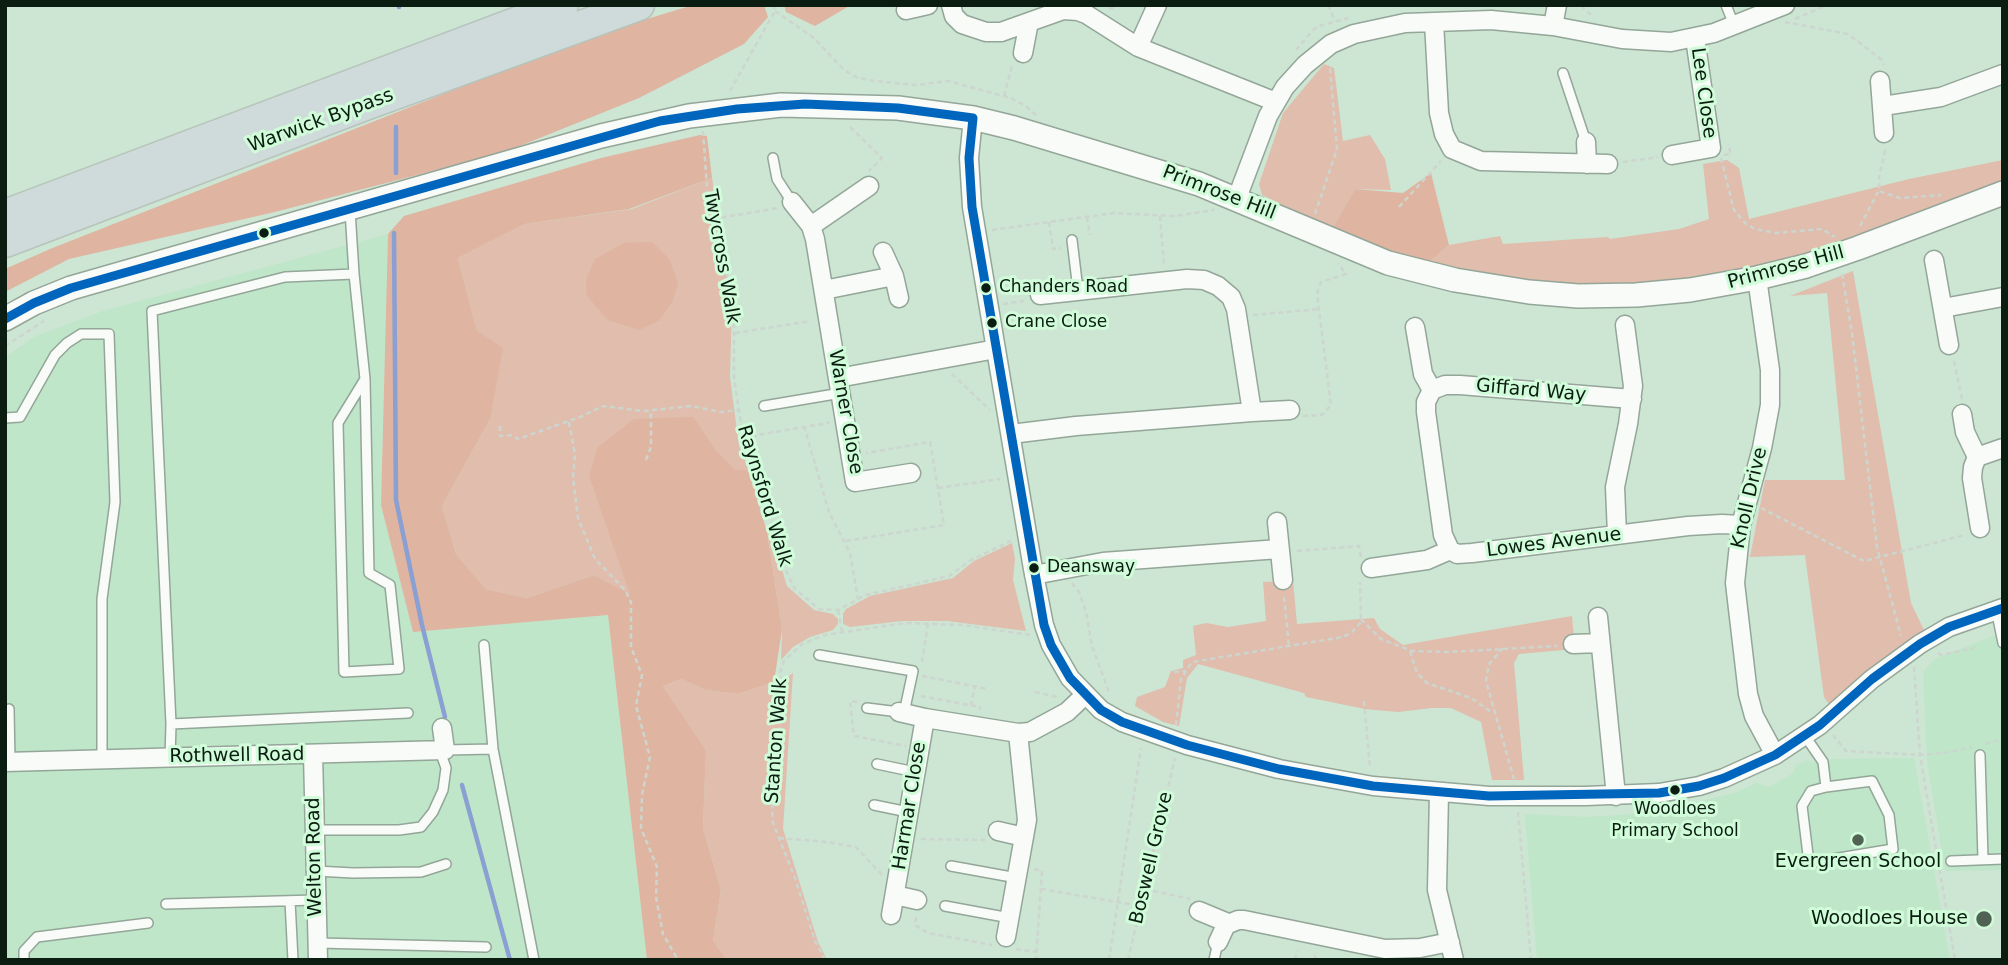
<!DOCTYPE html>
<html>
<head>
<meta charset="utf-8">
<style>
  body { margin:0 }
  #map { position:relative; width:2008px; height:965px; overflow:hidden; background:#cde5d3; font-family:"DejaVu Sans",sans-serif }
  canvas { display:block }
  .frame { position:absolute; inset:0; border:7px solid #0b1c10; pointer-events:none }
</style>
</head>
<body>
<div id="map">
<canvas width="2008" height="965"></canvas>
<div class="frame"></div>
</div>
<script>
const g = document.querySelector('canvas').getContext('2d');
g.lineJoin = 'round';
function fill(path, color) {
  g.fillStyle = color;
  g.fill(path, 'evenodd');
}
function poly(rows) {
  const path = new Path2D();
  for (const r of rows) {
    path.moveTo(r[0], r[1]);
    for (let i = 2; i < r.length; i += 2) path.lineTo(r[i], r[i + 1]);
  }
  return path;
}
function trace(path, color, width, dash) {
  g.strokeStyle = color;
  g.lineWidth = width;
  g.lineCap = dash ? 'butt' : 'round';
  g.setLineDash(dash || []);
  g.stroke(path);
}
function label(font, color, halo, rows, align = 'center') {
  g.font = font + ' "DejaVu Sans",sans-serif';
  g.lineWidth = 6;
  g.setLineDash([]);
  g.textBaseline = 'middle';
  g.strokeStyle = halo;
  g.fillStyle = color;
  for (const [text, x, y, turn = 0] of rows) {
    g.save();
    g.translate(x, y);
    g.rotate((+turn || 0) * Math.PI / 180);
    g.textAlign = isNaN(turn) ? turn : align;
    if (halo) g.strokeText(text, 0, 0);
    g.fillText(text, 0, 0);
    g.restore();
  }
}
const built = poly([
  [388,234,381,505,413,632,608,615,647,960,5,960,5,357,36,336,103,311],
  [2003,632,2003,870,1945,871,1927,761,1923,672,1935,659],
  [1914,758,1950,960,1537,960,1525,814,1586,817,1649,813,1735,793,1757,783,1769,787,1792,774,1796,766,1806,760,1816,763,1833,759]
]);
const green = poly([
  [1324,64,1334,68,1343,141,1370,135,1385,159,1391,190,1355,189,1332,229,1262,195,1259,184,1283,113],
  [1727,160,1739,168,1749,219,1909,179,2003,160,2003,187,1843,247,1716,281,1556,288,1426,265,1449,245,1500,236,1503,244,1608,237,1610,239,1679,229,1709,219,1703,164],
  [712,178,732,302,730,377,739,446,749,470,735,471,715,449,589,477,631,595,594,575,527,598,486,589,456,554,442,506,490,419,477,331,458,258,525,224,632,209],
  [1853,271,1911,603,1924,630,1831,707,1824,697,1805,555,1750,557,1765,480,1845,480,1827,293,1790,296],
  [767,532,772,537,787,586,814,610,833,614,838,619,838,624,833,630,810,637,793,647,781,660,782,629],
  [1012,543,1015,559,1013,580,1026,631,947,621,902,621,850,627,843,624,843,614,846,609,870,596,953,578,974,561],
  [1293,581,1297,624,1374,618,1380,629,1403,645,1572,616,1575,649,1519,654,1514,663,1524,780,1492,780,1481,722,1451,708,1432,708,1398,712,1365,709,1306,697,1304,693,1198,664,1187,678,1179,726,1163,722,1135,706,1137,697,1165,687,1171,671,1183,668,1183,660,1196,655,1193,626,1206,623,1228,627,1266,621,1263,582],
  [793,673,783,829,818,942,827,960,727,960,713,941,721,890,703,828,706,750,663,686,681,679,706,690,738,694,786,678]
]);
const forest = poly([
  [693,5,764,5,768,17,744,44,639,98,505,152,275,212,69,259,5,292,5,269,50,249,588,37],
  [784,5,851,5,815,26,786,12],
  [700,135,707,136,712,178,629,209,525,224,458,258,477,331,503,348,490,419,442,506,456,554,486,589,527,598,594,575,630,594,589,477,597,448,634,419,693,417,715,449,735,470,749,470,767,532,782,629,774,682,738,694,706,690,681,679,663,686,706,750,703,828,721,890,713,941,727,960,647,960,608,615,413,632,381,505,388,234,404,216,601,158],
  [1431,173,1449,245,1426,265,1332,229,1355,189,1403,193],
  [652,242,669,259,678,283,672,302,659,321,639,330,608,320,587,296,586,280,595,259,624,243]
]);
const stream = poly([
  [399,7,399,5],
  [396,173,396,127],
  [394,233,396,500,422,625,445,717],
  [462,785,510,960]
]);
const path = poly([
  [1328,5,1335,21],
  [1582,5,1584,9,1594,17],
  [1109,9,1120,5],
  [775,11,814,38,844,70,856,77,874,81,917,85,948,81,1011,98,1027,107,1036,115],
  [1795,19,1827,5],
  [1785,22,1848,34,1882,60,1884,65],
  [1296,50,1313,30,1319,26,1348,18],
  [730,91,775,11,773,5],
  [1004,96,1012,66],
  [850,127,882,158,869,171],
  [703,131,708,203,723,250,734,319,734,378,744,443,758,478,785,569,795,589,819,609,838,610,866,595,949,576,971,560,1011,541],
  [1885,150,1879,178,1879,191,1900,198,1941,195],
  [1724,155,1731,154,1728,144],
  [1721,158,1734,210,1746,224,1755,229,1776,233,1822,229,1835,237],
  [1623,162,1658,157],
  [1399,207,1441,161],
  [1315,214,1337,149,1330,68],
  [1160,216,1164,265],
  [1087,217,1090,235],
  [713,219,778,208],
  [1049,222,1053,249,1061,248],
  [1860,226,1878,192],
  [992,230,1114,213,1174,216,1214,210],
  [1842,274,1852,333,1877,547,1901,636],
  [1003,304,1024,301],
  [1253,315,1319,309],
  [735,333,811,321],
  [5,346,44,321],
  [1954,361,1962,399],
  [952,374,990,410],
  [1303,416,1322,415,1331,405,1317,294,1321,282,1346,274,1338,263],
  [569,422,575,455,573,478,578,518,595,559,625,590,631,602,631,647,642,675,636,706,650,757,642,795,641,828,657,867,656,897,663,934,678,960],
  [500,426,500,436,512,435,518,439,580,417,603,406,643,411,691,406,721,412,739,410],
  [804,426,829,512,850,553,858,599],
  [745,443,757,435,828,423,828,421],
  [646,460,651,447,651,410],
  [938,488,1000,479],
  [1761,508,1864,561,1965,535],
  [846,541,944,525,930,442,866,453],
  [1297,551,1359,546,1361,557],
  [1072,583,1079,592,1086,612,1092,646,1110,695],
  [1284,597,1289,646],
  [838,610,842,631],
  [1361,619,1381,639,1412,651,1449,652,1557,646],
  [1503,648,1489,664,1486,681,1514,779],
  [1410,651,1417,673,1427,683,1471,698,1493,713],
  [1938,653,1941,655,1975,648],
  [922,662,928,624],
  [1914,667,1920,755,1955,960],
  [1174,672,1186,671],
  [922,676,988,689],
  [1035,692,1057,697],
  [921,696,980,707,980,710],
  [1364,701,1370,767],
  [857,702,850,701,854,736,906,746],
  [971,706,975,686],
  [1176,725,1181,679,1192,662,1343,637,1352,632,1361,622,1360,582],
  [1833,735,1846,751,1920,755,1944,753,1972,747],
  [1985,744,2003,739],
  [1518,812,1531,960],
  [779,838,827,842,856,847,882,875],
  [921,839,985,840],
  [1034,869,1042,871,1036,960],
  [1041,889,1141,906],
  [1145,889,1190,899],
  [916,917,915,925,928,933,992,945],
  [1016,949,1037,952],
  [825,960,815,941,795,878,773,823,772,810,780,729,780,673,784,661,802,644,825,635,905,623,962,625,1030,635],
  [1109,960,1141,748],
  [1128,960,1175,758],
  [1295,960,1297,951],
  [1314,960,1316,955]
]);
const service = poly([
  [1726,5,1734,25],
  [1563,73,1586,142],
  [773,158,777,179,792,202],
  [350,210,354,274,365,379,369,573,390,585,399,669,344,672,338,423,365,379],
  [1072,240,1078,290],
  [764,406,841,393],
  [5,418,20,417,55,355,67,343,81,334,109,334,115,502,102,599,102,760],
  [1996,609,2003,643],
  [484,645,493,749,534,960],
  [819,655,913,671,904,713],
  [867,708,899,712],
  [5,710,9,709,10,762],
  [171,724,408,713],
  [1805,736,1823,762,1826,787,1872,781,1889,815,1893,849,1809,863,1802,806,1811,791,1826,787],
  [445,750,493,749],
  [1980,755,1983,859],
  [170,758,171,724,152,311,285,277,354,274],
  [877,764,915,772],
  [874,805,908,812],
  [315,830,399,830,421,827,433,812,443,790,446,768,440,751],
  [1951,861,2003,859],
  [951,866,1017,878],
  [316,871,353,873,421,872,446,864],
  [290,901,293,960],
  [166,904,316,900],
  [945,906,1010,918],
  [318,943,486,947],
  [24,960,24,951,37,937,148,923],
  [1214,960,1218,942]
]);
const minor = poly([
  [951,5,954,16,962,24,986,32,1001,32,1063,10,1078,11,1086,14,1138,47,1276,102],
  [906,10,928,5],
  [1434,22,1439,113,1444,134,1452,149,1481,161,1608,164],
  [1553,26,1557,5],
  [1138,47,1157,5],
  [1023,53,1029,22],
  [1880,81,1884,133],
  [1883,106,1941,97,2003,74],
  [973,118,969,158,972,207,1033,569,1044,625,1051,645,1070,678,1101,710,1122,722,1187,745,1279,769,1373,786,1489,796,1586,796,1659,793,1699,786,1724,778,1775,755,1820,725,1872,679,1920,644,1949,627,2003,608],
  [1586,142,1587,164],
  [1672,155,1711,148,1695,38],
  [1237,198,1268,116,1285,87,1305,65,1331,44,1354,34,1405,23,1491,20,1553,26,1622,39,1671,42,1714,33,1785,5],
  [792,202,811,226,815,239,855,482,911,473],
  [811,226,869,186],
  [883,252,894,276,899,298],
  [1934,260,1949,345],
  [1757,278,1770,370,1770,405,1762,448,1741,525,1735,583,1748,694,1754,716,1775,755],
  [824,290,894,276],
  [1943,308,2003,297],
  [1415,327,1423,374,1432,390],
  [838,378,996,349],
  [1432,390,1445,385,1460,385,1632,399],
  [1432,390,1426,402,1426,412,1443,535,1450,550],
  [1252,412,1290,410],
  [1962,414,1965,432,1977,457],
  [1011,434,1076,426,1252,412,1236,309,1231,297,1218,286,1204,280,1187,279,1040,295],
  [1277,522,1283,580],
  [1980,528,1972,478,1973,467,1977,457,2003,448],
  [1617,535,1615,487,1628,424,1633,386,1625,325],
  [1450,550,1457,554,1472,553,1688,526,1722,524,1741,525],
  [1371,568,1427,560,1450,550],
  [1034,575,1103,562,1279,549],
  [1598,617,1616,796],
  [1573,644,1600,643],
  [899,712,925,718],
  [313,754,318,960],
  [5,762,445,750,442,728],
  [1439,793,1437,890,1454,960],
  [998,831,1024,837],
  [895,895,917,900],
  [1199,911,1228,923],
  [891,915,925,718,1018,733,1030,732,1067,712,1085,695],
  [1006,937,1027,820,1018,733],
  [1218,942,1226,925,1238,920,1244,920,1385,949,1420,948,1450,942]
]);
const tertiary = poly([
  [5,319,34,303,71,288,601,136,689,116,781,105,898,108,973,118,1014,128,1199,184,1388,263,1455,280,1529,292,1578,296,1636,295,1690,290,1757,278,1806,266,1858,248,2003,193]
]);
const trunk = poly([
  [5,215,563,5],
  [5,242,365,105,639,5]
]);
const bus1 = poly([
  [973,118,969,158,972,207,1044,625,1051,645,1070,678,1101,710,1122,722,1187,745,1279,769,1373,786,1489,796,1659,793,1699,786,1724,778,1775,755,1820,725,1872,679,1920,644,1949,627,2003,608],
  [5,319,34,303,71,288,660,121,737,109,805,104,898,108,973,118]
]);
const markers = [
  [264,233,6,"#0b1c10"],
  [986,288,6,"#0b1c10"],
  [992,323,6,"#0b1c10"],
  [1034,568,6,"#0b1c10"],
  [1675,790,6,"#0b1c10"],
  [1858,840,7,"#4f6254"],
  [1984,919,9,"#4f6254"]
];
const busNames = [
  ["Chanders Road",999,288],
  ["Crane Close",1005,323],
  ["Deansway",1047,568],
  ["Woodloes",1675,810,"center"],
  ["Primary School",1675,832,"center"]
];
const streetNames = [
  ["Lee Close",1703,93,82],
  ["Warwick Bypass",321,121,-20],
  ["Primrose Hill",1219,193,21],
  ["Twycross Walk",721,257,80],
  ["Primrose Hill",1786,268,-15],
  ["Giffard Way",1531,391,5],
  ["Warner Close",845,412,80],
  ["Raynsford Walk",764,496,73],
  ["Knoll Drive",1750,498,-77],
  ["Lowes Avenue",1554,543,-7],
  ["Stanton Walk",777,741,-86],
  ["Rothwell Road",237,756,-1],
  ["Harmar Close",910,806,-81],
  ["Welton Road",315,857,-91],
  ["Boswell Grove",1152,858,-77]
];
const poiNames = [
  ["Evergreen School",1858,862],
  ["Woodloes House",1968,919,"right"]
];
fill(built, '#bfe6c9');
fill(green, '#e0bdac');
fill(forest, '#dfb4a0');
trace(stream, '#8a9fd2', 4.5);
trace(service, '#93a698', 12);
trace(minor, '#93a698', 21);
trace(tertiary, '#93a698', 26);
trace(trunk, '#b7c4bb', 33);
trace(path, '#cdd5cf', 2.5, [5, 3.5]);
trace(service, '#f8fbf8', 9);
trace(minor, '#f8fbf8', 18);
trace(tertiary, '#f8fbf8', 23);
trace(trunk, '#cedbda', 30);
trace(bus1, '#0065bd', 9);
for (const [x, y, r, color] of markers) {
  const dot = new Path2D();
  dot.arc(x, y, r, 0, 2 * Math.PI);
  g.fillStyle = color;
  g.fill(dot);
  trace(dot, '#d0fcda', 2.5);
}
label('17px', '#0b1c10', '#d0fcda', busNames, 'left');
label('19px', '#0b1c10', '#d0fcda', streetNames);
label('19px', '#0b1c10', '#d0fcda', poiNames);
</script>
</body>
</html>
